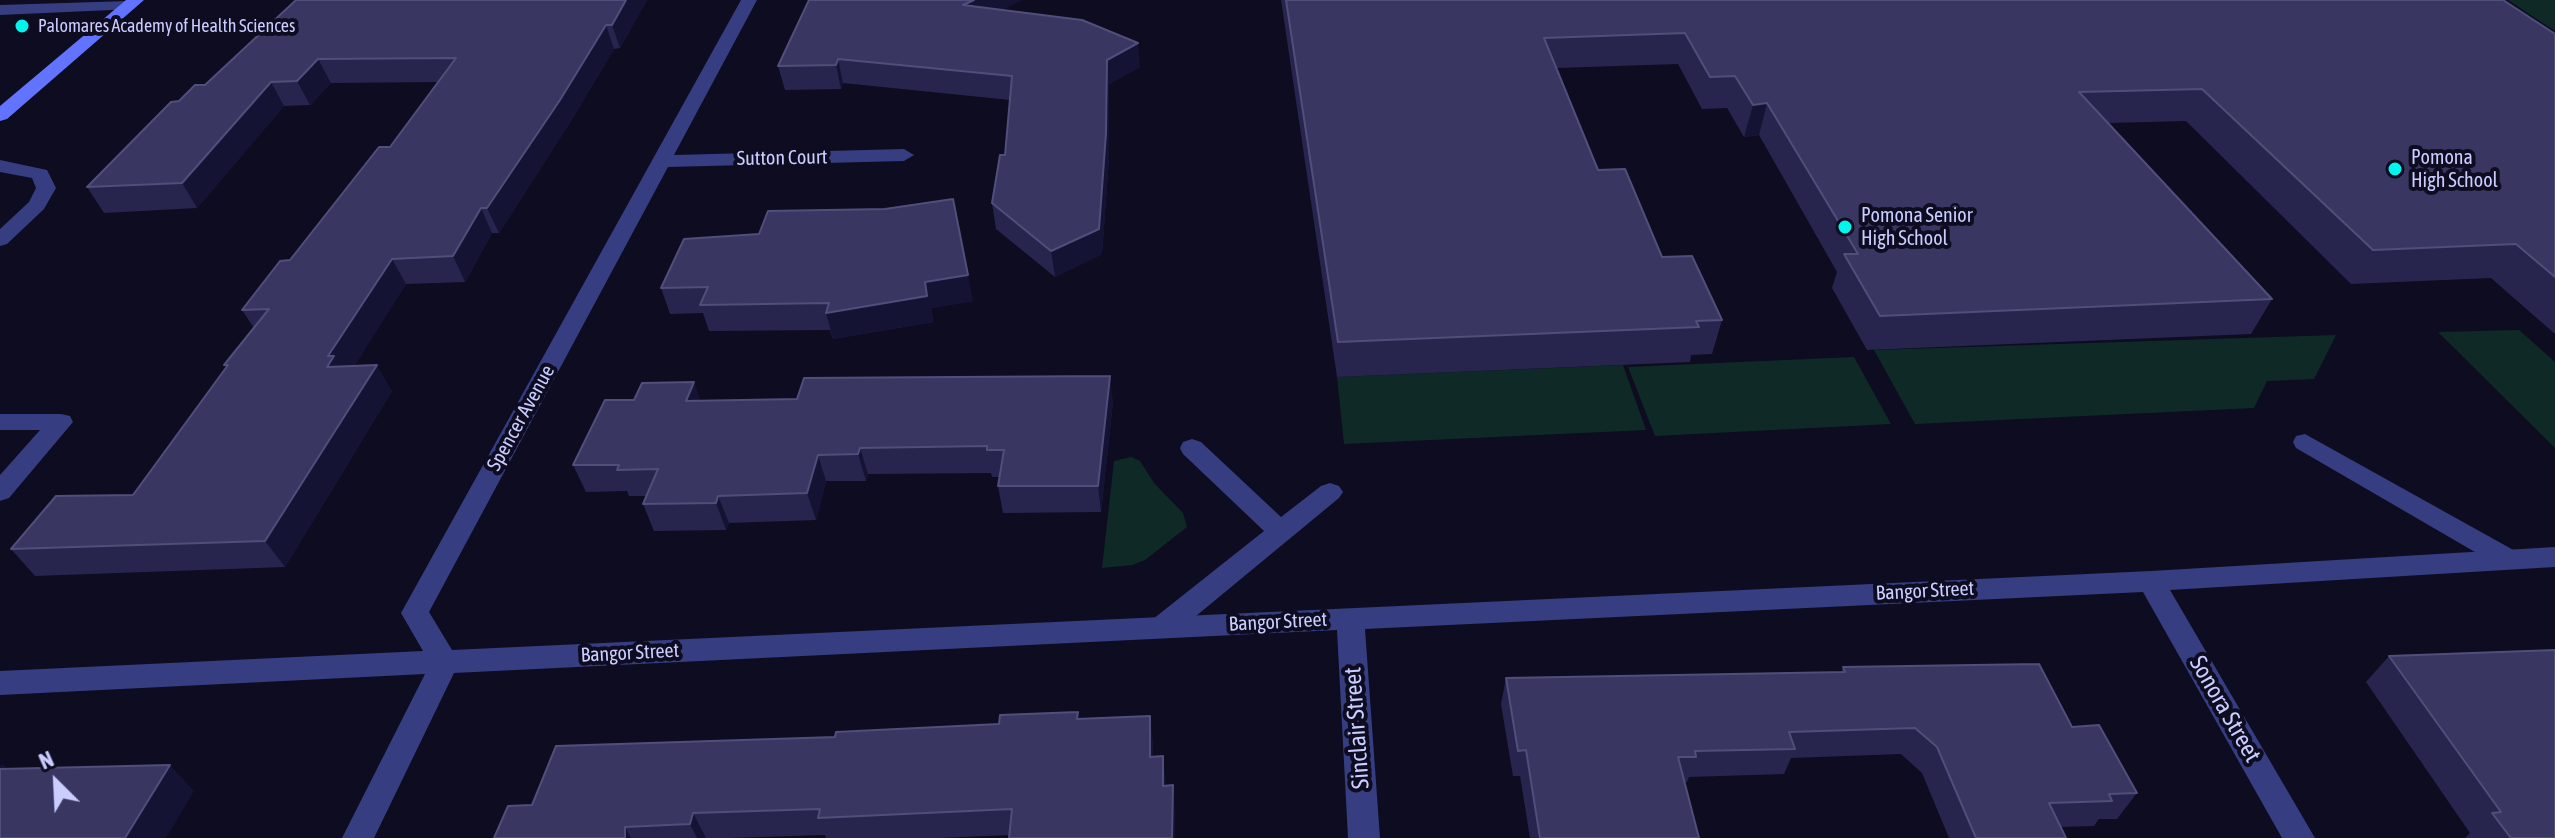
<!DOCTYPE html>
<html>
<head>
<meta charset="utf-8">
<style>
  body { margin:0 }
  #map { position:relative; width:2555px; height:838px; overflow:hidden; background:#0d0c20; font-family:"Asap Condensed",sans-serif }
  canvas { display:block }
  .north { position:absolute; left:16px; top:742px; width:80px; height:80px; -webkit-text-stroke:6px #0d0c20; paint-order:stroke; rotate:336deg; font-size:22px; font-weight:700; line-height:32px; text-align:center; color:#cbcdff }
  .north::after { content:''; display:block; margin:auto; width:28px; height:36px; background:#cbcdff; clip-path:polygon(50% 0,100% 100%,50% 72%,0 100%) }
</style>
</head>
<body>
<div id="map">
<canvas width="2555" height="838"></canvas>
<div class="north">N</div>
</div>
<script>
const g = document.querySelector('canvas').getContext('2d');
g.lineJoin = 'round';
function fill(path, color) {
  g.fillStyle = color;
  g.fill(path, 'evenodd');
}
function poly(rows) {
  const path = new Path2D();
  for (const r of rows) {
    path.moveTo(r[0], r[1]);
    for (let i = 2; i < r.length; i += 2) path.lineTo(r[i], r[i + 1]);
  }
  return path;
}
function trace(path, color, width, dash) {
  g.strokeStyle = color;
  g.lineWidth = width;
  g.lineCap = dash ? 'butt' : 'round';
  g.setLineDash(dash || []);
  g.stroke(path);
}
function label(font, color, halo, rows, align = 'center') {
  g.font = font + ' "Asap Condensed",sans-serif';
  g.lineWidth = 8;
  g.setLineDash([]);
  g.textBaseline = 'middle';
  g.strokeStyle = halo;
  g.fillStyle = color;
  for (const [text, x, y, turn = 0] of rows) {
    g.save();
    g.translate(x, y);
    g.rotate((+turn || 0) * Math.PI / 180);
    g.textAlign = isNaN(turn) ? turn : align;
    if (halo) g.strokeText(text, 0, 0);
    g.fillText(text, 0, 0);
    g.restore();
  }
}
const green = poly([
  [2508,0,2555,0,2555,31],
  [2519,330,2555,362,2555,448,2438,332],
  [2336,335,2314,379,2267,381,2254,408,1915,424,1874,350],
  [1854,357,1891,424,1655,436,1628,367],
  [1623,365,1646,430,1344,444,1337,377],
  [1131,457,1140,461,1154,483,1183,513,1187,527,1145,560,1132,565,1102,568,1114,461]
]);
const lane = poly([
  [128,1,134,3,136,6,134,9,0,15,0,5,128,1],
  [0,160,47,170,56,188,44,209,7,244,0,246,0,229,29,202,36,188,32,178,0,172,0,160],
  [0,414,61,414,70,416,73,422,9,498,0,501,0,475,40,430,0,430,0,414],
  [2305,434,2517,552,2521,559,2517,566,2508,569,2499,566,2296,448,2293,442,2296,436,2305,434],
  [1192,439,1201,442,1281,517,1321,486,1330,483,1339,486,1343,492,1339,498,1173,635,1163,638,1153,635,1149,627,1153,619,1264,531,1183,454,1180,448,1183,442,1192,439]
]);
const street = poly([
  [741,0,757,0,674,155,904,149,914,155,904,161,668,167,429,612,452,650,2151,571,2555,547,2555,567,2170,590,2315,838,2282,838,2143,592,1365,629,1380,838,1348,838,1337,630,454,673,374,838,342,838,425,674,0,695,0,671,423,651,401,613,741,0]
]);
const secondary = poly([
  [126,0,144,0,7,119,0,121,0,106,126,0]
]);
const wall = poly([
  [296,0,647,0,620,48,614,49,569,124,499,233,492,233,465,282,406,284,354,366,392,391,285,567,35,576,11,549,133,495,226,368,224,365,254,328,242,310,290,260,390,147,438,82,331,83,310,105,284,106,197,208,104,213,87,187,179,101,205,85],
  [1281,0,2503,0,2555,34,2555,334,2491,278,2351,284,2186,121,2109,123,2272,299,2251,334,1867,350,1832,288,1837,272,1759,135,1744,137,1727,108,1702,109,1678,64,1556,68,1598,170,1662,257,1722,320,1712,354,1691,355,1690,362,1337,377],
  [1003,10,1140,67,1109,84,1109,158,1102,254,1055,277,996,229,992,203,1005,155,1010,100,843,83,841,89,785,90,778,66],
  [684,239,973,301,931,308,933,322,833,339,830,330,709,331,703,313,670,314,661,288],
  [701,401,1113,402,1101,512,1003,513,998,486,1000,477,992,477,991,473,868,474,866,481,826,481,816,520,729,523,726,530,654,531,643,504,646,496,629,496,627,491,586,492,573,465],
  [2389,656,2555,838,2465,838,2470,833,2366,682],
  [1843,667,2072,727,2137,793,2117,819,2099,819,2094,826,2060,827,2066,838,1949,838,1922,773,1901,754,1791,758,1784,774,1689,777,1687,782,1684,782,1699,838,1530,838,1520,776,1513,776,1501,704,1506,678,1841,672],
  [1150,716,1153,757,1175,811,1175,838,1009,838,1009,835,941,838,826,838,825,835,729,838,494,838,532,805,835,737,999,724]
]);
const shadedWall = poly([
  [626,0,647,0,620,48,612,25],
  [974,0,1022,0,967,29,963,5],
  [606,25,614,49,569,124,499,233,487,208],
  [1138,43,1140,67,1109,84,1109,158,1102,254,1055,277,1051,251,1107,60],
  [318,59,331,83,310,105,297,81],
  [838,59,843,83,841,89,836,65],
  [271,82,284,106,197,208,182,183],
  [1767,103,1759,135,1744,137,1753,105],
  [481,208,492,233,465,282,453,256],
  [392,259,406,284,347,378,327,367,328,356],
  [968,275,973,301,931,308,933,322,833,339,826,313,925,282],
  [377,365,392,391,285,567,265,541],
  [1110,376,1113,402,1101,512,1098,486],
  [694,382,704,409,686,401],
  [860,448,868,474,866,481,858,454],
  [818,455,826,481,816,520,807,493],
  [718,496,729,523,726,530,716,503],
  [1150,716,1153,742,1153,782,1150,757],
  [1163,756,1166,782,1165,811,1163,786],
  [2,764,30,789,0,772,0,766],
  [170,765,194,791,166,838,125,838],
  [1173,785,1175,811,1175,838,1172,838],
  [693,813,706,838,697,838,690,824],
  [625,827,631,838,625,838]
]);
const building = poly([
  [296,0,626,0,612,25,606,25,560,100,487,208,481,208,453,256,392,259,328,356,334,356,327,367,377,365,265,541,11,549,56,496,133,495,228,365,224,365,269,309,242,310,280,261,290,260,379,147,390,147,456,58,318,59,297,81,271,82,182,183,87,187,171,102,179,101,195,85,205,85,296,0],
  [809,0,974,0,963,5,1082,20,1138,43,1107,60,1106,133,1099,229,1051,251,992,203,1000,155,1005,155,1012,76,838,59,836,65,778,66,809,0],
  [1286,0,2503,0,2555,34,2555,277,2516,244,2373,250,2202,89,2079,92,2272,299,1880,316,1844,254,1858,254,1767,103,1753,105,1735,76,1710,77,1685,33,1544,38,1598,170,1625,169,1662,257,1692,256,1722,320,1696,321,1699,327,1338,342,1286,0],
  [953,199,968,275,925,282,927,296,826,313,829,303,700,305,708,287,661,288,684,239,759,234,768,211,885,209,953,199],
  [1110,376,1098,486,998,486,1004,450,987,450,987,446,860,448,858,454,818,455,807,493,718,496,716,503,643,504,658,469,617,470,619,465,573,465,605,400,634,400,642,383,694,382,686,401,797,399,804,378,1110,376],
  [2555,650,2555,838,2511,838,2492,813,2501,812,2389,656,2555,650],
  [2039,664,2072,727,2099,725,2137,793,2109,794,2112,801,2049,803,2066,838,1976,838,1937,747,1915,728,1789,732,1795,749,1695,751,1696,757,1678,757,1699,838,1540,838,1526,750,1518,751,1506,678,1845,672,1843,667,2039,664],
  [1078,712,1077,719,1150,716,1150,757,1163,756,1163,786,1173,785,1172,838,1009,838,1012,809,818,818,820,809,693,813,690,824,625,827,625,838,494,838,508,806,532,805,556,746,835,737,836,732,999,724,1000,715,1078,712],
  [170,765,125,838,0,838,0,769,170,765]
]);
const markers = [
  [22,26,8,"#00f6ed"],
  [2395,169,8,"#00f6ed"],
  [1845,227,8,"#00f6ed"]
];
const farPoinames = [
  ["Palomares Academy of Health Sciences",38,26]
];
const streetNames = [
  ["Sutton Court",782,158,-1],
  ["Spencer Avenue",521,418,-61],
  ["Bangor Street",1925,591,-3],
  ["Bangor Street",1278,622,-3],
  ["Bangor Street",630,653,-3]
];
const poiNames = [
  ["Pomona",2411,158],
  ["High School",2411,181],
  ["Pomona Senior",1861,216],
  ["High School",1861,239]
];
const nearStreetnames = [
  ["Sonora Street",2225,709,60],
  ["Sinclair Street",1357,728,-94]
];
fill(green, '#0f2a26');
fill(lane, '#363d80');
fill(street, '#363d80');
fill(secondary, '#6274ff');
fill(wall, '#27254e');
fill(shadedWall, '#151334');
fill(building, '#393761');
trace(building, '#504e7a', 2);
for (const [x, y, r, color] of markers) {
  const dot = new Path2D();
  dot.arc(x, y, r, 0, 2 * Math.PI);
  g.fillStyle = color;
  g.fill(dot);
  trace(dot, '#0d0c20', 3);
}
label('18px', '#cbcdff', '#0d0c20', farPoinames, 'left');
label('20px', '#cbcdff', '#0d0c20', streetNames);
label('20px', '#cbcdff', '#0d0c20', poiNames, 'left');
label('24px', '#cbcdff', '#0d0c20', nearStreetnames);
</script>
</body>
</html>
